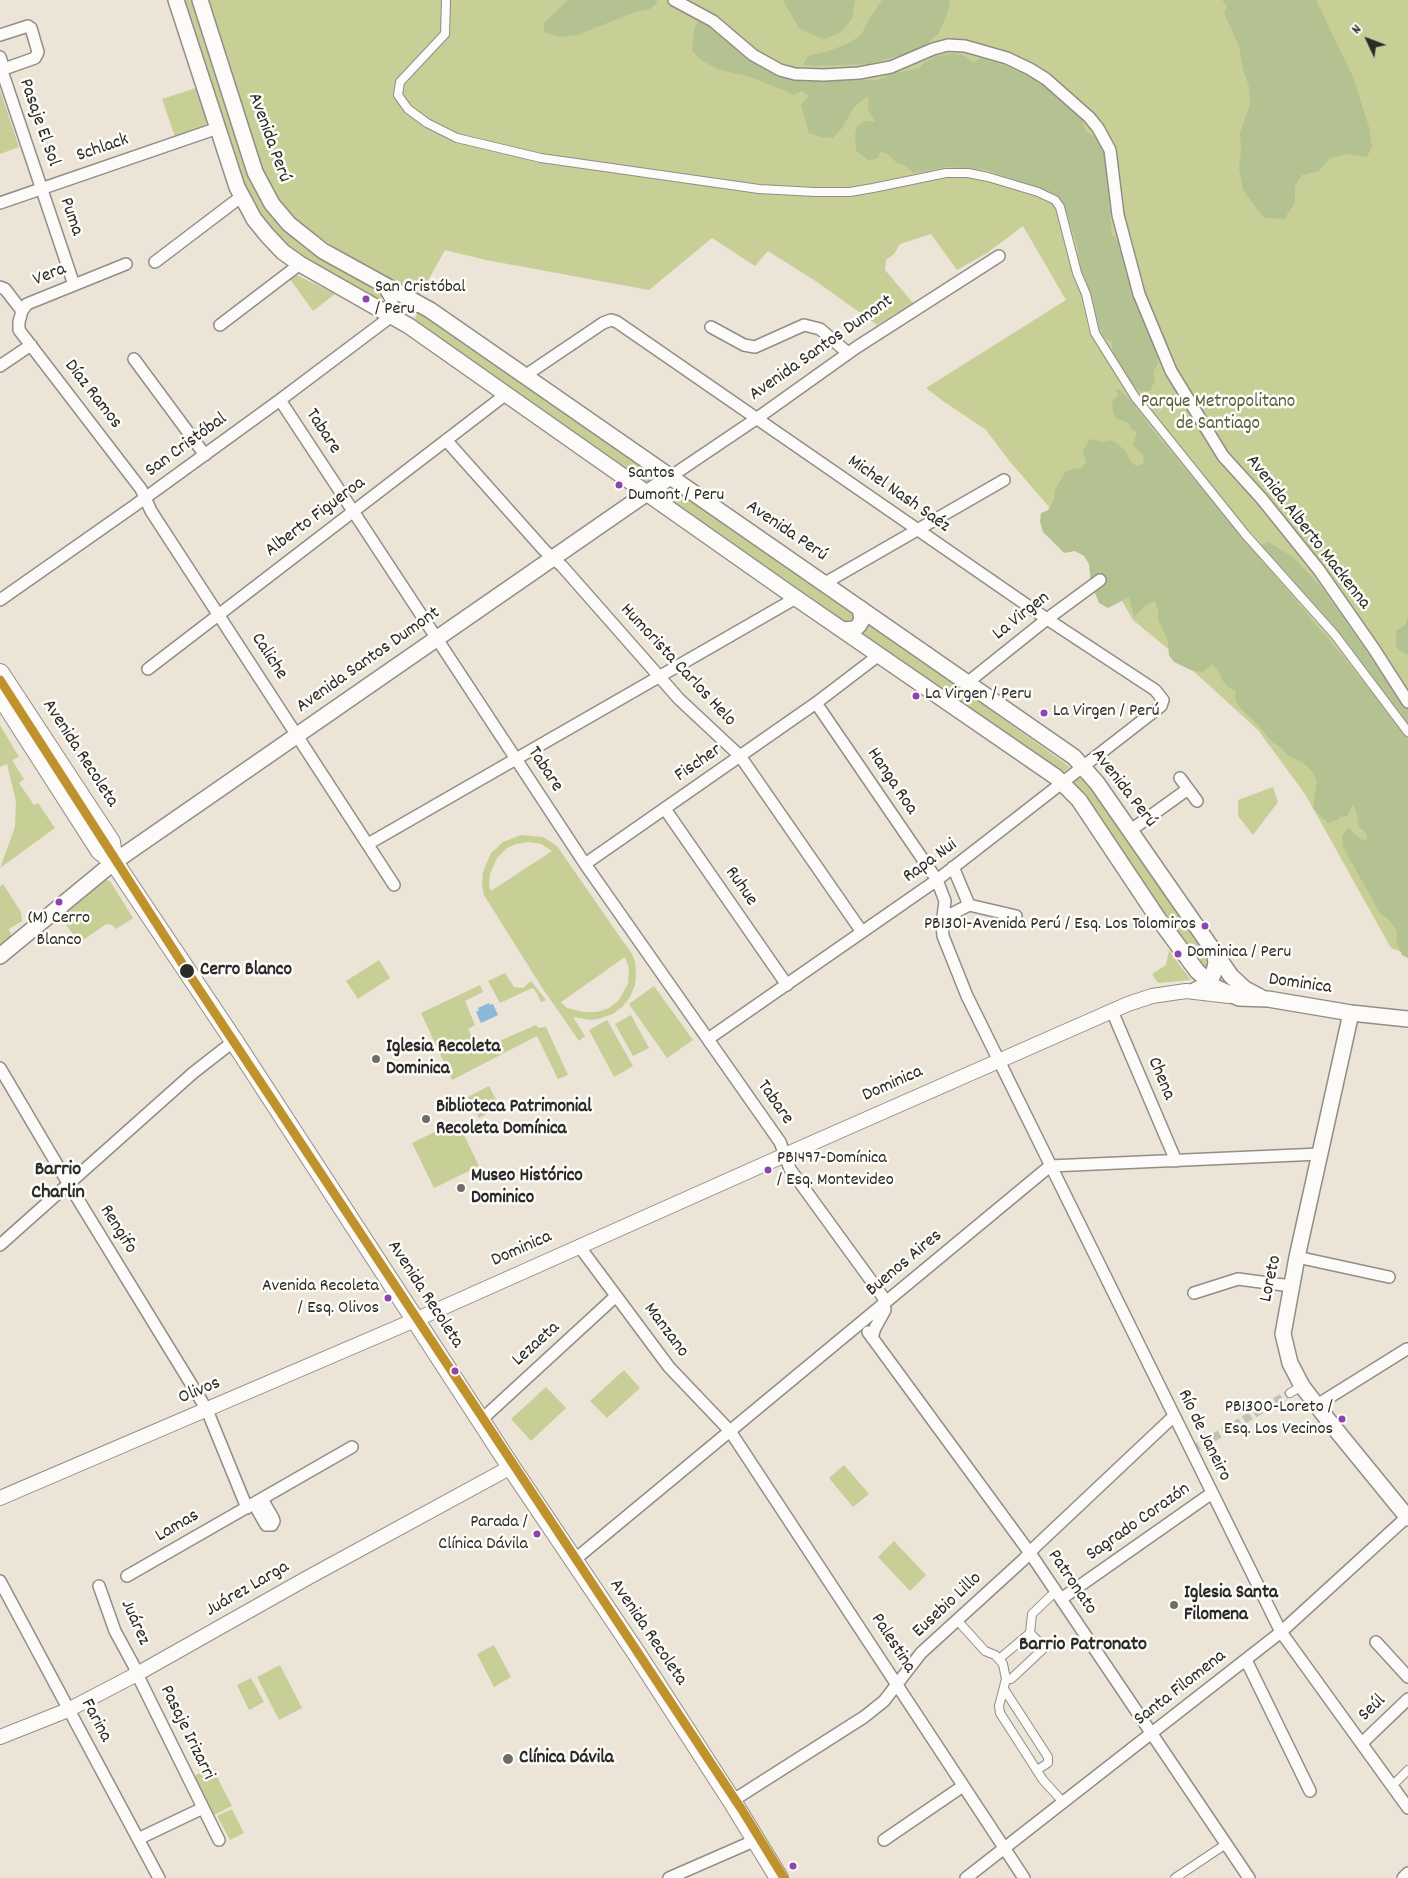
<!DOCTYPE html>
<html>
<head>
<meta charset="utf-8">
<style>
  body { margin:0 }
  #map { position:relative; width:1408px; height:1878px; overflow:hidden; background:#ebe4d7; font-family:Dekko,sans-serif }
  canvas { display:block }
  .north { position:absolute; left:1343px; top:15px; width:50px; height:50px; -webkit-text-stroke:4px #fdfcf7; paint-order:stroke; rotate:313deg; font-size:14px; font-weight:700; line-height:20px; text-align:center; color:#2b2b2b }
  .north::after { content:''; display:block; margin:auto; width:18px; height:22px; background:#2b2b2b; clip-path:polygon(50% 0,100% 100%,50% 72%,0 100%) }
</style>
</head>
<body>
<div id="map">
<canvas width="1408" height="1878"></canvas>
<div class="north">N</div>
</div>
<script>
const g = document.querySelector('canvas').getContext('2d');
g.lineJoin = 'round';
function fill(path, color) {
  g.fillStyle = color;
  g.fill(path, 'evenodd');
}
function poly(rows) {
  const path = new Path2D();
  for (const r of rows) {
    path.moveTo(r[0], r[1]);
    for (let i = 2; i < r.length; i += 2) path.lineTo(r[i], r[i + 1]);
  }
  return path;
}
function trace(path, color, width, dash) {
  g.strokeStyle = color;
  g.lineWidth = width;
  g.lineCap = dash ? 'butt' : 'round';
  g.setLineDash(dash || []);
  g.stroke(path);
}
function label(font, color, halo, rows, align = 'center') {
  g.font = font + ' Dekko,sans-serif';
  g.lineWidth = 5;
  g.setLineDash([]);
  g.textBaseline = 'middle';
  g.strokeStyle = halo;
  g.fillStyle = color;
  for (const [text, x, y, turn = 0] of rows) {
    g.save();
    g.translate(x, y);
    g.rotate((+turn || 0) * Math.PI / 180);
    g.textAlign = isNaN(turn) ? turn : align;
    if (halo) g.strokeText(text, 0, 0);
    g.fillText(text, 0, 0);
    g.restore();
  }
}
const green = poly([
  [180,0,192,0,249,176,269,211,304,247,381,289,384,295,382,298,374,301,335,281,279,242,244,192],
  [205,0,1408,0,1408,954,1391,948,1305,794,1258,730,1179,658,1133,620,1104,570,1011,463,986,430,943,401,926,388,1066,300,1023,226,987,253,957,270,931,234,900,244,894,254,886,260,885,270,913,303,877,325,817,282,768,251,755,266,712,238,649,290,486,260,445,250,420,295,349,256,307,229,277,200,259,169],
  [196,88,207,122,204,127,175,137,162,99],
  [0,90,19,147,0,154],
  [297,275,335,294,313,311,290,279],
  [418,313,427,314,661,477,647,487,420,329,414,319],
  [671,486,852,611,855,619,851,624,841,625,657,495],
  [864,619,1070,767,1058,776,853,632],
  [0,725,19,757,12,760,24,779,19,783,34,805,38,803,55,828,0,868,15,827,16,802,7,764,0,767],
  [1080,773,1207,950,1212,959,1206,977,1067,783],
  [1273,787,1278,802,1253,835,1238,816,1238,800],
  [521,835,543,837,557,846,620,937,632,954,635,962,636,974,635,985,630,997,623,1006,613,1014,598,1019,590,1020,573,1017,585,1036,579,1041,541,986,484,895,482,886,483,872,491,853,503,842],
  [529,842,541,844,552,851,491,891,489,885,490,874,497,858,507,848,516,844],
  [625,957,629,968,628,984,618,1001,609,1008,597,1012,583,1012,567,1008,561,1002],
  [104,879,110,881,133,918,116,929,112,925,106,924,79,943,60,916],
  [3,884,21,912,22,921,9,929,13,940,0,950,0,887],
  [1169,950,1178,963,1191,980,1158,983,1152,974,1166,965],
  [379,960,390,978,358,999,346,981],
  [505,973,514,987,523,988,531,981,546,1000,541,1002,535,990,532,988,500,1003,488,981],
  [480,985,483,992,465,1001,475,1025,468,1029,472,1037,475,1036,481,1049,536,1025,538,1028,546,1027,568,1075,558,1079,537,1036,452,1080,421,1013],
  [654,986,693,1040,667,1058,629,1004],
  [631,1015,649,1048,633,1056,615,1024],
  [607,1020,633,1066,614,1077,589,1030],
  [489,1086,500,1107,479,1118,468,1097],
  [457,1121,479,1166,434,1188,412,1143],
  [624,1370,640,1388,607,1418,590,1401],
  [546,1387,566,1408,531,1441,511,1419],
  [844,1465,869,1494,853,1507,829,1478],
  [894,1541,926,1575,910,1591,878,1557],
  [494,1645,511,1677,494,1687,477,1654],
  [280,1665,302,1708,279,1720,257,1677],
  [251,1678,264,1702,249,1710,237,1685],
  [212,1767,232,1806,214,1815,194,1776],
  [232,1809,244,1833,230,1840,217,1816]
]);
const forest = poly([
  [568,0,655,0,658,2,650,9,635,12,577,35,559,37,544,32,544,23],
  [783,0,855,0,852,19,842,31,824,40,799,28],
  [882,0,950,0,948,11,939,33,924,46,906,54,868,64,815,66,803,65,808,56,829,51,849,43,861,35,869,19],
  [1222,0,1316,0,1353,77,1369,127,1372,147,1367,157,1347,154,1330,158,1319,171,1302,175,1295,186,1295,203,1284,219,1264,218,1243,190,1239,168,1241,151,1240,133,1250,104,1249,87,1243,69,1239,46,1224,13,1227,6],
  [699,19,720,31,765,68,781,76,819,81,877,80,891,74,919,68,925,62,936,56,954,53,965,56,973,63,980,58,1009,67,1038,81,1062,99,1082,119,1086,132,1096,137,1103,149,1108,167,1107,181,1112,235,1121,244,1128,275,1158,354,1158,364,1153,372,1155,381,1150,391,1139,391,1129,381,1113,353,1112,342,1103,336,1095,317,1089,290,1081,271,1077,246,1067,213,1061,200,1054,194,987,170,948,167,913,173,906,166,896,162,886,153,880,152,877,159,868,160,856,151,855,136,857,126,865,121,875,122,868,109,868,96,854,107,842,128,833,138,821,137,809,133,801,105,809,96,802,91,793,95,786,91,744,75,719,70,703,61,692,51,694,29],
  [1119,389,1132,402,1155,433,1346,660,1408,738,1408,958,1402,955,1396,941,1397,931,1389,920,1380,913,1343,847,1342,836,1348,828,1363,841,1367,839,1366,833,1359,827,1356,810,1353,805,1347,816,1340,817,1337,820,1329,823,1322,818,1313,808,1317,780,1311,770,1303,763,1289,756,1279,746,1272,742,1259,726,1239,707,1235,699,1236,691,1229,688,1222,680,1218,670,1212,664,1203,672,1193,671,1174,662,1169,655,1168,641,1158,620,1158,610,1155,601,1147,604,1134,617,1129,597,1108,608,1099,603,1091,583,1089,564,1084,556,1075,551,1064,553,1043,532,1040,522,1041,513,1048,510,1054,500,1055,490,1065,472,1074,468,1080,469,1086,463,1083,451,1090,439,1103,442,1110,440,1116,443,1126,451,1130,461,1136,466,1143,464,1144,456,1133,445,1137,432,1131,429,1129,423,1115,418,1112,407,1113,400,1118,395,1116,390],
  [1269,542,1294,558,1321,587,1408,710,1408,726,1341,636,1259,545],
  [1408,617,1408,657,1407,654,1400,651,1396,646,1396,631,1405,625]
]);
const water = poly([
  [489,1003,490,1005,493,1004,498,1015,481,1023,476,1012,479,1010,478,1008]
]);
const pedestrianTunnel = poly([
  [1192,1450,1290,1393]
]);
const pedestrian = poly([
  [446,0,445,34,400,82,398,95,408,109,427,123,457,138,541,158,759,189,815,192,850,192,873,188,946,173,968,173,988,177,1038,192,1055,200,1060,207,1077,273,1086,294,1095,333,1135,397,1245,534,1335,635,1408,732],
  [1290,1393,1302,1386],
  [957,1620,985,1651,995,1655,1003,1664,1006,1679,999,1706,1000,1713,1043,1780,1063,1802],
  [999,1659,1030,1633,1032,1614,1056,1591],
  [1006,1679,1011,1679,1043,1649,1044,1647,1030,1633],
  [1004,1689,1048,1757,1048,1763,1037,1770],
  [1392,1786,1408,1770],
  [1175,1878,1226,1844]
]);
const minor = poly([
  [674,0,713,21,753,55,780,70,795,74,824,75,859,73,891,67,933,49,948,45,965,46,1007,58,1030,69,1046,79,1089,117,1098,128,1110,150,1118,215,1139,294,1171,371,1223,456,1262,499,1319,570,1374,649,1408,702],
  [0,35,28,26,31,28,38,52,35,58,4,69],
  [0,57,4,69,2,71,74,285],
  [0,203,218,128],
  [155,262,242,196],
  [126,264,27,304,22,311,19,322,19,330,141,489,151,511,394,885],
  [383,285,392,301,392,316],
  [0,287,5,289,22,311],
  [220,325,300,264],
  [711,327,744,345,755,347,804,325,820,329,848,353],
  [134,359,205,455],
  [0,366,31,345],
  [526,375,603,323,611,320,617,322,1047,619,1155,690,1163,700,1161,706,937,880,708,1039],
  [280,400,585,864,780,1142,790,1169,883,1297,885,1310,875,1328,872,1338],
  [446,440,544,550,562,566,679,699,740,756,862,932],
  [670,477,756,419,857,347,999,256],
  [825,583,1004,480],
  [0,600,134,506,280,400,397,312,407,307,423,306],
  [148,669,505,395],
  [967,683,1047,619,1100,580],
  [816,703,937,880,945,901,942,925,943,936,967,996,1281,1632,1408,1808],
  [1180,778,1197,801],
  [665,809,787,985],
  [1131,830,1188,789],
  [368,844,796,598],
  [585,864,816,703,879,655],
  [953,867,969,905],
  [969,905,1016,916],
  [942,919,969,905],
  [1112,1011,1176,1161],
  [0,1068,68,1183,207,1410,247,1508],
  [0,1245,193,1073,234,1041],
  [579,1246,669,1367,730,1431,1024,1878],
  [1297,1257,1389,1277],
  [1194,1293,1238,1279,1291,1286],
  [868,1332,1030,1553,1249,1878],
  [1317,1405,1407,1349],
  [480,1421,616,1296],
  [254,1504,266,1525,272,1525,274,1521,273,1518,262,1499],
  [573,1561,1050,1166,1320,1154],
  [127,1576,352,1447],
  [0,1581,159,1878],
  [99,1586,115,1631,134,1666,137,1674,219,1840],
  [1061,1599,1212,1493],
  [1376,1642,1408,1677],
  [1246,1660,1310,1791],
  [1362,1743,1408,1699],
  [732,1801,864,1717,884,1701,921,1653,1023,1560,1036,1546,1174,1416],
  [138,1839,203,1808],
  [884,1840,963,1786],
  [669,1878,756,1840],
  [966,1878,1281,1632,1408,1516],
  [1403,1878,1408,1873]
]);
const tertiary = poly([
  [0,1498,415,1320,785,1155,1128,1004,1152,996,1186,991,1229,996],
  [0,1737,68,1710,137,1674,309,1577,511,1467]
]);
const secondary = poly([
  [176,0,237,187,254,219,267,235,283,252,300,264,409,326,796,598,1056,777,1079,800,1157,917,1197,971,1215,987,1239,998,1268,999,1351,1013,1408,1019],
  [200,0,255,172,272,204,289,224,323,251,430,310,1074,757,1097,783,1231,976,1245,989,1262,998],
  [843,630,855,629,859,625,862,620,860,608],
  [0,956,114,862,670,477],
  [1194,991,1204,986,1213,975,1216,963,1214,950],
  [1351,1013,1297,1257,1283,1334,1290,1363,1302,1386,1328,1420,1408,1518]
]);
const primary = poly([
  [0,673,111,842,114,862],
  [0,695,100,851,114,862,234,1041,511,1467,637,1654,732,1801,779,1878]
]);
const metro1 = poly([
  [0,680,187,971,742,1810,784,1878]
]);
const markers = [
  [366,299,4.5,"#8e44ad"],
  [619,485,4.5,"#8e44ad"],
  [916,696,4.5,"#8e44ad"],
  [1044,713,4.5,"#8e44ad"],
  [59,902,4.5,"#8e44ad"],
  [1205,926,4.5,"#8e44ad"],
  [1178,954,4.5,"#8e44ad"],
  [187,971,8,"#2b2b2b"],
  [376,1059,5,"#6e6c67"],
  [426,1119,5,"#6e6c67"],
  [768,1170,4.5,"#8e44ad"],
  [461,1188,5,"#6e6c67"],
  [388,1298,4.5,"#8e44ad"],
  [455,1371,4.5,"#8e44ad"],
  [1342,1419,4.5,"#8e44ad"],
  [537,1534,4.5,"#8e44ad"],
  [1174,1605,5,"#6e6c67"],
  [508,1759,6,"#6e6c67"],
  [793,1866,4.5,"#8e44ad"]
];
const busNames = [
  ["San Cristóbal",375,289],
  ["/ Peru",375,311],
  ["Santos",628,475],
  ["Dumont / Peru",628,497],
  ["La Virgen / Peru",925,696],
  ["La Virgen / Perú",1053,713],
  ["(M) Cerro",59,920,"center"],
  ["Blanco",59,942,"center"],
  ["PB1301-Avenida Perú / Esq. Los Tolomiros",1196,926,"right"],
  ["Dominica / Peru",1187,954],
  ["PB1497-Domínica",777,1160],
  ["/ Esq. Montevideo",777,1182],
  ["Avenida Recoleta",379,1288,"right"],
  ["/ Esq. Olivos",379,1310,"right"],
  ["PB1300-Loreto /",1333,1409,"right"],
  ["Esq. Los Vecinos",1333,1431,"right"],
  ["Parada /",528,1524,"right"],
  ["Clínica Dávila",528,1546,"right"]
];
const streetNames = [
  ["Pasaje El Sol",38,123,71],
  ["Avenida Perú",268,138,70],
  ["Schlack",103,149,-19],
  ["Puma",70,217,71],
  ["Vera",50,276,-22],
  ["Avenida Santos Dumont",822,349,-35],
  ["Díaz Ramos",92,395,52],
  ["Tabare",322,432,57],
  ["San Cristóbal",187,446,-36],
  ["Michel Nash Saéz",898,495,35],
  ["Alberto Figueroa",316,518,-37],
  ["Avenida Perú",786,532,34],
  ["Avenida Alberto Mackenna",1307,533,52],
  ["La Virgen",1022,617,-38],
  ["Caliche",268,657,57],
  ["Avenida Santos Dumont",369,661,-35],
  ["Humorista Carlos Helo",677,666,47],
  ["Avenida Recoleta",79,754,57],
  ["Fischer",699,764,-35],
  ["Tabare",544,770,57],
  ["Hanga Roa",891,782,56],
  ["Avenida Perú",1123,789,52],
  ["Rapa Nui",931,862,-36],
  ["Ruhue",740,887,55],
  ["Dominica",1300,985,8],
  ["Chena",1160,1079,67],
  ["Dominica",893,1085,-24],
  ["Tabare",774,1103,55],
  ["Rengifo",117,1230,58],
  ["Dominica",522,1250,-24],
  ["Buenos Aires",905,1264,-40],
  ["Loreto",1272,1279,-78],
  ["Avenida Recoleta",424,1295,57],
  ["Manzano",665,1331,53],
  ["Lezaeta",537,1345,-42],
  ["Olivos",200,1392,-23],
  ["Río de Janeiro",1203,1436,64],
  ["Sagrado Corazón",1139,1523,-35],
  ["Lamas",178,1527,-30],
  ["Patronato",1071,1583,56],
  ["Juárez Larga",248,1590,-30],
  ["Eusebio Lillo",948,1606,-43],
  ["Juárez",134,1623,66],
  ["Avenida Recoleta",647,1633,56],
  ["Palestina",892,1644,57],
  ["Santa Filomena",1181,1689,-38],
  ["Seúl",1373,1709,-44],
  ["Farina",95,1721,62],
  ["Pasaje Irizarri",186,1733,64]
];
const parkNames = [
  ["Parque Metropolitano",1218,403],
  ["de Santiago",1218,425]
];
const stopNames = [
  ["Cerro Blanco",200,971]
];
const poiNames = [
  ["Iglesia Recoleta",386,1048],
  ["Dominica",386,1070],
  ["Biblioteca Patrimonial",436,1108],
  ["Recoleta Domínica",436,1130],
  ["Museo Histórico",471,1177],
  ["Dominico",471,1199],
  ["Iglesia Santa",1184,1594],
  ["Filomena",1184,1616],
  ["Clínica Dávila",519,1759]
];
const neighbourhoodNames = [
  ["Barrio",58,1171],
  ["Charlin",58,1194],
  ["Barrio Patronato",1083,1646]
];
fill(green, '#c7cf97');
fill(forest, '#b4c191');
fill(water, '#8bb8d7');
trace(pedestrianTunnel, '#c5bfb5', 8, [8, 4]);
trace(pedestrian, '#918e87', 10);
trace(minor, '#918e87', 14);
trace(tertiary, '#918e87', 16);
trace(secondary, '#918e87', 18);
trace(primary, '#918e87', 20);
trace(pedestrian, '#fcfbf9', 8);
trace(minor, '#fcfbf9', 11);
trace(tertiary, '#fcfbf9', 14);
trace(secondary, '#fcfbf9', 15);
trace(primary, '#fcfbf9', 18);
trace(metro1, '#bf922d', 9);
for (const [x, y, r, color] of markers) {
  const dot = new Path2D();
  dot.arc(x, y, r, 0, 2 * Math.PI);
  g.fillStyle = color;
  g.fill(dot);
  trace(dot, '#fdfcf7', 2);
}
label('18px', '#2b2b2b', '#fdfcf7', busNames, 'left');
label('19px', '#2b2b2b', '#fdfcf7', streetNames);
label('19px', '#575e3e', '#fdfcf7', parkNames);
label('bold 19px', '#2b2b2b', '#fdfcf7', stopNames, 'left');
label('bold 19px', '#2b2b2b', '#fdfcf7', poiNames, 'left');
label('bold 20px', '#2b2b2b', '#fdfcf7', neighbourhoodNames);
</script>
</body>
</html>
